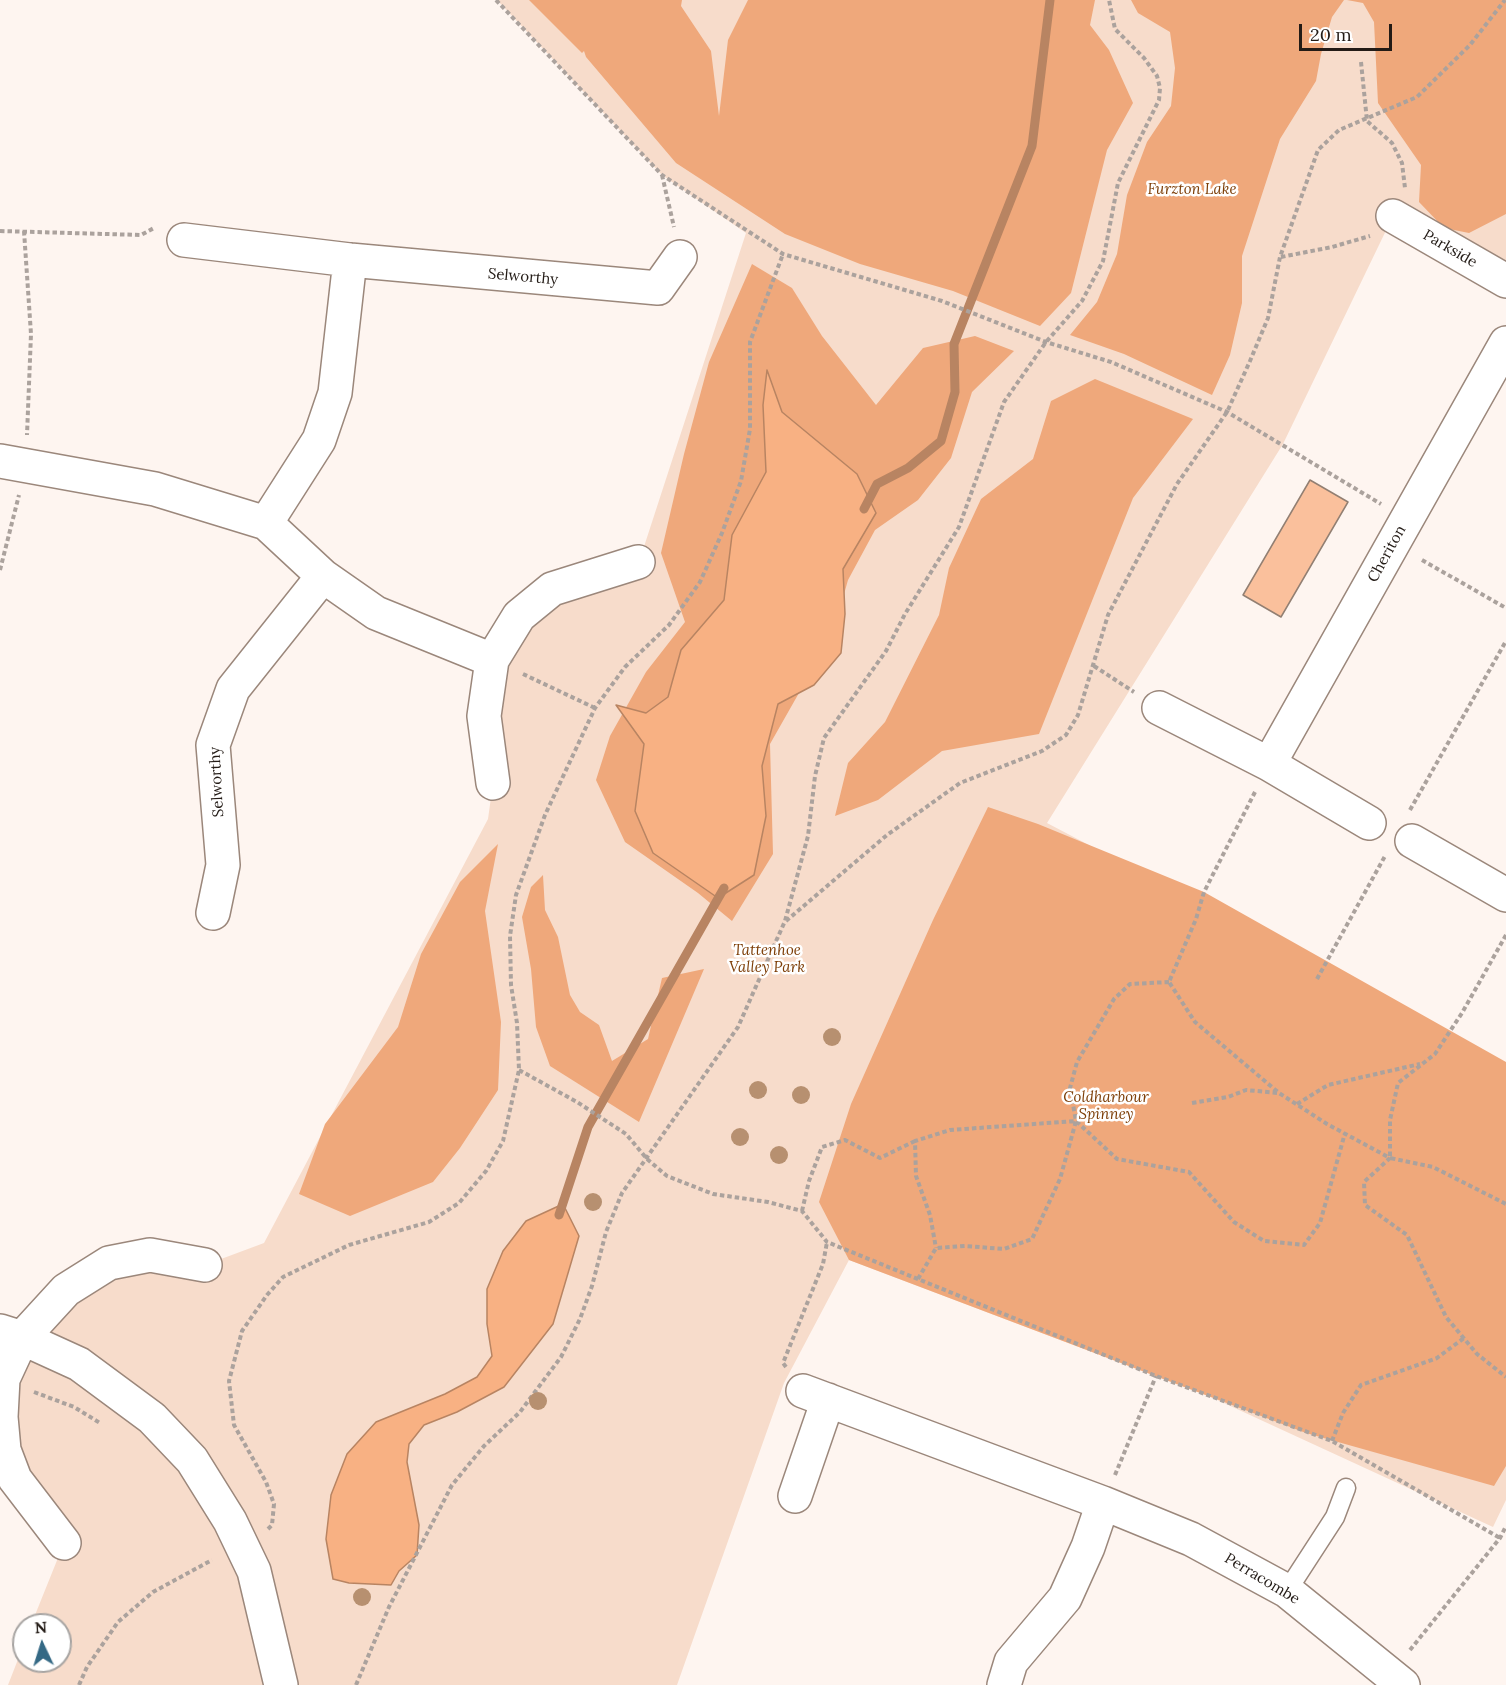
<!DOCTYPE html>
<html>
<head>
<meta charset="utf-8">
<style>
  body { margin:0 }
  #map { position:relative; width:1506px; height:1685px; overflow:hidden; background:#fef5f0; font-family:Lora,serif }
  canvas { display:block }
  .north { position:absolute; left:12px; top:1613px; width:60px; height:60px; box-sizing:border-box; background:#fff; border:2px solid #a7a4a2; border-radius:50%; rotate:356deg; font-size:16px; font-weight:700; line-height:24px; text-align:center; color:#231b16 }
  .north::after { content:''; display:block; margin:auto; width:21px; height:27px; background:#346985; clip-path:polygon(50% 0,100% 100%,50% 72%,0 100%) }
  .scale { position:absolute; left:1299px; top:24px; width:93px; height:27px; box-sizing:border-box; border:3px solid #231b16; border-top:0; padding-left:8px; font-size:18px; line-height:21px; white-space:nowrap; color:#231b16; -webkit-text-stroke:4px #fff; paint-order:stroke }
</style>
</head>
<body>
<div id="map">
<canvas width="1506" height="1685"></canvas>
<div class="north">N</div>
<div class="scale">20 m</div>
</div>
<script>
const g = document.querySelector('canvas').getContext('2d');
g.lineJoin = 'round';
function fill(path, color) {
  g.fillStyle = color;
  g.fill(path, 'evenodd');
}
function poly(rows) {
  const path = new Path2D();
  for (const r of rows) {
    path.moveTo(r[0], r[1]);
    for (let i = 2; i < r.length; i += 2) path.lineTo(r[i], r[i + 1]);
  }
  return path;
}
function trace(path, color, width, dash) {
  g.strokeStyle = color;
  g.lineWidth = width;
  g.lineCap = dash ? 'butt' : 'round';
  g.setLineDash(dash || []);
  g.stroke(path);
}
function label(font, color, halo, rows, align = 'center') {
  g.font = font + ' Lora,serif';
  g.lineWidth = 5;
  g.setLineDash([]);
  g.textBaseline = 'middle';
  g.strokeStyle = halo;
  g.fillStyle = color;
  for (const [text, x, y, turn = 0] of rows) {
    g.save();
    g.translate(x, y);
    g.rotate((+turn || 0) * Math.PI / 180);
    g.textAlign = isNaN(turn) ? turn : align;
    if (halo) g.strokeText(text, 0, 0);
    g.fillText(text, 0, 0);
    g.restore();
  }
}
const green = poly([
  [497,0,1506,0,1506,281,1393,216,1283,444,1047,823,1506,1064,1506,1500,1493,1527,1213,1398,849,1260,784,1383,677,1685,8,1685,24,1644,24,1661,60,1661,60,1625,31,1625,64,1543,4,1450,22,1338,109,1263,205,1265,264,1243,488,819,493,783,484,716,519,616,639,562,746,233,662,175]
]);
const forest = poly([
  [529,0,682,0,681,6,711,51,719,116,728,40,748,0,1095,0,1090,25,1109,50,1133,103,1107,150,1071,293,1040,326,953,291,860,264,785,234,676,163,586,57,584,51,582,53],
  [1131,0,1344,0,1332,17,1321,54,1316,81,1280,139,1242,256,1242,303,1230,355,1212,395,1124,354,1070,335,1097,302,1117,254,1127,195,1147,142,1171,106,1175,68,1170,32,1138,13],
  [1347,0,1506,0,1506,214,1469,233,1444,228,1419,202,1421,165,1378,103,1374,22,1363,3],
  [752,264,792,288,822,336,876,405,923,348,975,336,1014,351,972,392,951,458,918,500,875,530,848,580,833,633,770,744,773,854,732,921,698,893,625,842,596,780,610,736,646,672,685,622,661,553,684,454,709,362],
  [1095,379,1193,419,1133,498,1039,734,942,751,878,800,835,816,848,763,885,722,939,615,949,568,981,499,1033,459,1051,401],
  [988,807,1038,824,1204,892,1506,1062,1506,1466,1494,1486,1306,1433,849,1260,819,1202,851,1104,933,920],
  [498,844,485,911,501,1022,498,1090,460,1148,433,1182,350,1216,299,1194,325,1124,398,1027,421,954,460,882],
  [543,875,545,910,558,937,570,995,580,1012,599,1025,612,1061,648,1039,662,978,704,969,639,1122,550,1066,536,1027,531,969,522,917,531,887]
]);
const water = poly([
  [767,370,782,412,857,474,876,513,843,569,845,614,841,653,814,685,778,704,762,766,766,816,754,875,718,898,653,853,635,811,644,744,616,705,646,713,668,697,681,650,724,600,732,535,766,472,763,405,767,370],
  [563,1204,579,1236,553,1324,504,1387,457,1412,424,1425,409,1444,407,1462,419,1525,417,1555,399,1571,391,1585,349,1583,333,1579,326,1539,331,1495,347,1454,376,1422,445,1394,477,1377,492,1356,487,1324,487,1289,503,1251,526,1221,563,1204]
]);
const stream = poly([
  [864,509,877,484,908,468,941,441,955,392,954,344,1032,146,1050,0],
  [559,1215,588,1127,724,888]
]);
const building = poly([
  [1310,480,1348,502,1281,617,1243,595,1310,480]
]);
const path = poly([
  [496,0,662,175,783,254,942,301,1046,342,1111,362,1227,412,1381,504],
  [1361,62,1367,121,1392,143,1402,163,1405,188],
  [662,175,674,227],
  [0,231,141,235,154,228],
  [24,231,31,334,27,435],
  [1281,257,1332,247,1370,236],
  [1422,560,1506,608],
  [0,570,19,495],
  [1094,666,1134,692],
  [523,674,595,708],
  [1255,792,1204,892,1196,919,1169,982,1195,1022,1279,1093,1327,1124,1390,1158,1364,1182,1365,1205,1407,1235,1446,1317,1477,1354,1506,1377],
  [1410,810,1506,641],
  [786,921,887,835,960,783,1042,751,1066,735,1078,715,1108,615,1177,484,1227,412,1250,361,1268,318,1280,257,1318,150,1339,130,1417,97,1470,45,1505,0],
  [1506,935,1462,1013,1435,1054,1398,1083,1390,1120,1390,1158,1433,1167,1506,1204],
  [1317,979,1385,856],
  [1169,982,1130,984,1114,999,1077,1062,1070,1088,1076,1121,1117,1159,1189,1172,1234,1222,1264,1241,1304,1245,1320,1223,1345,1133],
  [519,1070,577,1102,626,1134,647,1159,667,1176,713,1194,768,1202,802,1211,827,1242,1156,1376,1332,1441,1500,1538],
  [1192,1103,1228,1097,1246,1090,1278,1093],
  [1297,1104,1328,1085,1420,1064],
  [802,1211,809,1181,822,1147,845,1140,880,1158,915,1141],
  [918,1279,936,1248,965,1246,1004,1249,1032,1239,1060,1179,1076,1121,950,1130,915,1141,916,1176,930,1215,936,1248],
  [786,1367,783,1363,823,1264,827,1242],
  [34,1392,74,1407,100,1423],
  [1332,1441,1343,1413,1361,1385,1437,1358,1464,1338],
  [1115,1475,1156,1376],
  [268,1529,272,1525,274,1504,266,1482,234,1425,229,1381,242,1331,267,1295,283,1277,349,1245,429,1222,459,1203,486,1171,503,1141,519,1070,517,1023,511,985,510,936,516,895,545,815,595,708,625,667,669,625,700,582,722,533,741,481,750,429,750,342,783,254],
  [1410,1650,1500,1538,1506,1526],
  [79,1685,87,1667,118,1622,153,1592,212,1560],
  [356,1685,389,1607,452,1485,484,1446,520,1412,561,1357,580,1319,592,1286,606,1232,622,1193,738,1027,785,921,808,836,815,776,824,738,886,651,905,614,959,527,1004,402,1046,342,1082,301,1103,261,1118,183,1159,100,1160,88,1157,76,1144,58,1115,29,1109,0]
]);
const service = poly([
  [1287,1591,1335,1517,1346,1488]
]);
const minor = poly([
  [1393,216,1506,281],
  [184,240,350,260,658,288,680,257],
  [0,461,155,489,266,523,323,576,376,613,492,660],
  [266,523,319,440,335,393,350,260],
  [1159,708,1269,764,1369,823],
  [1269,764,1506,343],
  [493,783,484,716,492,660,519,616,552,589,638,562],
  [1412,841,1506,895],
  [213,913,223,865,213,745,233,689,323,576],
  [0,1331,22,1338,79,1364,152,1418,192,1460,230,1521,254,1571,281,1685],
  [803,1391,1103,1503,1191,1539,1287,1591,1403,1685],
  [795,1496,828,1400],
  [64,1543,15,1479,4,1450,1,1417,3,1379,22,1338,66,1290,109,1263,150,1255,205,1265],
  [1004,1685,1011,1662,1065,1598,1088,1547,1103,1503]
]);
const trees = [
  [832,1037],
  [758,1090],
  [801,1095],
  [740,1137],
  [779,1155],
  [593,1202],
  [538,1401],
  [362,1597]
];
const parkNames = [
  ["Furzton Lake",1192,190],
  ["Tattenhoe",767,951],
  ["Valley Park",767,968],
  ["Coldharbour",1106,1098],
  ["Spinney",1106,1115]
];
const streetNames = [
  ["Parkside",1450,249,30],
  ["Selworthy",523,277,5],
  ["Cheriton",1387,554,-61],
  ["Selworthy",217,782,-93],
  ["Perracombe",1262,1579,31]
];
fill(green, '#f7dccb');
fill(forest, '#efa87b');
fill(water, '#f8b183');
trace(water, '#b88462', 1.5);
trace(stream, '#b88462', 9);
fill(building, '#fac09c');
trace(building, '#927f72', 1.5);
trace(service, '#9b877b', 21);
trace(minor, '#9b877b', 36);
trace(path, '#aba29d', 4, [4.5, 3]);
trace(service, '#fff', 18);
trace(minor, '#fff', 33);
g.fillStyle = '#b79070';
for (const [x, y] of trees) {
  g.beginPath();
  g.arc(x, y, 9, 0, 2 * Math.PI);
  g.fill();
}
label('italic 15px', '#7d3e07', '#fff', parkNames);
label('15px', '#231b16', '#fff', streetNames);
</script>
</body>
</html>
